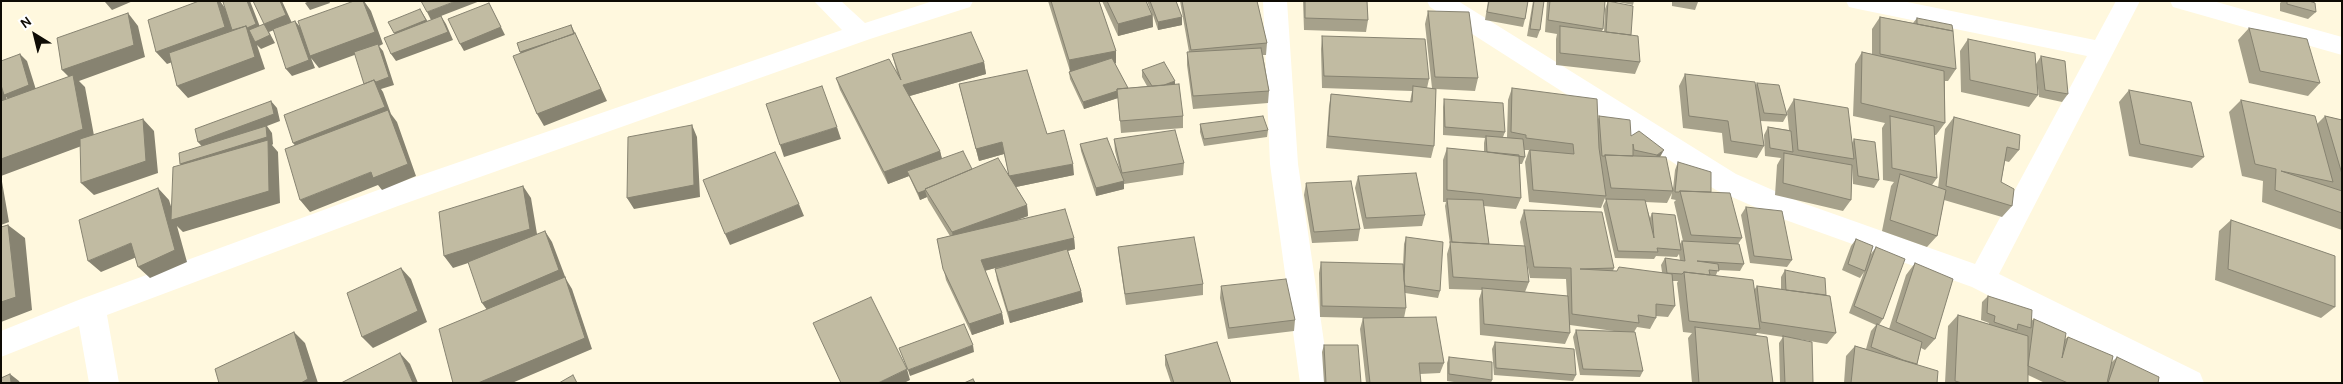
<!DOCTYPE html>
<html>
<head>
<meta charset="utf-8">
<style>
  body { margin:0 }
  #map { position:relative; width:2343px; height:384px; overflow:hidden; background:#fff8de; font-family:Karla,sans-serif }
  canvas { display:block }
  .frame { position:absolute; inset:0; border:2px solid #0e0b04; pointer-events:none }
  .north { position:absolute; left:10px; top:10px; width:50px; height:50px; -webkit-text-stroke:4px #fff; paint-order:stroke; rotate:324deg; font-size:14px; font-weight:700; line-height:20px; text-align:center; color:#0e0b04 }
  .north::after { content:''; display:block; margin:auto; width:18px; height:22px; background:#0e0b04; clip-path:polygon(50% 0,100% 100%,50% 72%,0 100%) }
</style>
</head>
<body>
<div id="map">
<canvas width="2343" height="384"></canvas>
<div class="frame"></div>
<div class="north">N</div>
</div>
<script>
const g = document.querySelector('canvas').getContext('2d');
g.lineJoin = 'round';
function poly(rows) {
  const path = new Path2D();
  for (const r of rows) {
    path.moveTo(r[0], r[1]);
    for (let i = 2; i < r.length; i += 2) path.lineTo(r[i], r[i + 1]);
  }
  return path;
}
function fill(path, color) {
  g.fillStyle = color;
  g.fill(path, 'evenodd');
}
function trace(path, color, width, dash) {
  g.strokeStyle = color;
  g.lineWidth = width;
  g.lineCap = dash ? 'butt' : 'round';
  g.setLineDash(dash || []);
  g.stroke(path);
}
const minor = poly([
  [814,1,841,1,865,23,933,1,973,1,970,7,870,39,398,206,107,315,119,383,89,383,79,326,1,357,1,331,81,299,378,190,842,30,814,1],
  [1263,1,1287,1,1298,164,1330,383,1300,383,1270,164,1263,1],
  [1427,1,1458,1,1736,174,1800,202,1975,264,2087,56,1858,9,1849,7,1846,1,1902,1,2095,40,2116,1,2140,1,1999,274,2200,373,2204,383,2159,383,1972,287,1780,218,1716,190,1430,7,1427,1],
  [2170,1,2213,1,2342,37,2342,55,2173,7,2170,1]
]);
const wall = poly([
  [1048,1,1099,1,1116,51,1116,63,1115,64,1128,88,1147,86,1142,77,1142,70,1175,84,1183,116,1183,128,1121,133,1118,98,1084,109,1070,79,1069,72,1070,71],
  [1102,1,1146,1,1152,14,1147,1,1176,1,1182,17,1182,25,1158,30,1153,15,1153,27,1118,36],
  [1180,1,1257,1,1267,43,1266,55,1263,55,1269,91,1268,103,1193,109,1187,65,1187,52,1189,52],
  [1303,1,1367,1,1368,20,1366,32,1304,30],
  [1488,1,1528,1,1525,19,1523,27,1485,20],
  [1533,1,1544,1,1540,30,1537,38,1527,36],
  [1547,1,1605,1,1603,29,1602,31,1604,32,1605,9,1608,1,1631,35,1640,62,1635,74,1556,65,1556,39,1557,34,1545,32],
  [1613,1,1634,1,1633,5],
  [1672,1,1698,1,1698,2,1695,10,1672,6],
  [2282,1,2309,1,2316,12,2308,19,2280,11,2280,3],
  [1428,11,1478,78,1475,91,1436,89,1434,146,1431,158,1326,148,1329,106,1331,94,1410,102,1412,91,1322,88,1321,49,1322,36,1429,79,1427,88,1432,88,1425,24],
  [1880,17,1913,23,1917,18,1956,69,1948,81,1945,81,1945,123,1936,135,1934,135,1937,178,1932,185,1938,188,1945,129,1954,117,2019,150,2009,162,2005,161,2001,182,2012,206,2002,217,1944,200,1937,236,1927,247,1882,231,1891,186,1894,182,1883,180,1882,128,1885,123,1853,116,1855,64,1862,52,1872,54,1872,29],
  [2249,28,2320,83,2308,96,2249,83,2238,40],
  [1968,39,2036,64,2041,56,2068,94,2062,102,2039,97,2036,70,2038,95,2029,107,1961,92,1960,51],
  [892,54,984,62,986,74,910,96,940,151,942,159,972,169,1009,175,1004,154,979,161,962,96,959,84,1047,134,1074,175,1016,187,1027,205,1028,216,1017,220,1074,238,1075,249,1068,251,1081,291,1083,302,1010,323,997,280,995,268,985,271,1002,313,1004,324,972,335,946,280,937,239,950,236,928,200,927,197,920,200,909,176,888,184,840,90,836,78,897,73],
  [1685,74,1755,86,1757,83,1787,115,1783,122,1760,121,1764,146,1757,158,1724,153,1722,133,1683,128,1679,86],
  [1512,88,1598,119,1599,116,1631,136,1660,157,1673,189,1675,170,1678,162,1711,192,1742,238,1738,244,1744,264,1740,271,1718,270,1716,275,1754,290,1757,286,1781,289,1781,277,1785,270,1826,295,1836,333,1827,344,1798,339,1813,383,1780,383,1779,343,1783,337,1757,333,1756,335,1773,383,1692,383,1688,338,1692,333,1683,332,1677,283,1678,281,1672,281,1675,306,1668,317,1656,316,1656,318,1650,329,1637,327,1634,332,1643,371,1640,377,1580,375,1573,337,1576,330,1614,331,1570,325,1570,333,1565,344,1480,335,1479,299,1482,290,1449,289,1447,254,1450,244,1445,206,1446,202,1443,202,1443,160,1447,148,1484,152,1484,143,1485,138,1443,135,1443,107,1444,99,1505,132,1503,137,1507,138,1508,100],
  [1524,150,1529,150,1525,162,1529,202,1601,208,1605,198,1606,200,1603,206,1615,258,1654,259,1656,256,1677,257,1679,254,1680,260,1665,258,1661,265,1662,272,1613,271,1614,268,1524,210,1520,222,1524,246,1489,244,1484,206,1516,209,1521,198,1519,164,1522,164,1525,157],
  [1672,193,1671,199,1676,200,1674,202,1683,241,1682,241,1680,244,1652,213,1650,218,1645,202,1667,203],
  [1526,257,1530,278,1566,279,1567,296,1525,292,1529,282],
  [2129,90,2204,157,2192,168,2129,156,2119,102],
  [1794,99,1852,143,1854,139,1879,180,1874,188,1853,184,1852,167,1851,200,1843,211,1775,195,1777,165,1781,158,1765,156,1764,135,1768,127,1789,130,1787,111],
  [2241,100,2317,124,2325,116,2342,120,2342,230,2262,202,2263,181,2242,176,2229,112],
  [1200,124,1268,130,1267,137,1204,146,1200,132],
  [1114,139,1184,163,1183,175,1124,184,1124,189,1096,196,1081,151,1080,144,1120,171,1115,151],
  [1358,176,1425,215,1422,226,1364,229,1355,188],
  [1306,183,1360,229,1358,241,1312,243,1304,195],
  [1746,207,1792,260,1787,267,1750,263,1741,215],
  [2231,220,2335,307,2321,318,2215,280,2219,231],
  [1406,237,1440,291,1438,298,1405,293,1406,308,1404,318,1444,363,1440,373,1420,374,1421,383,1366,383,1360,329,1363,318,1320,317,1319,273,1321,262,1403,266,1404,244],
  [1856,239,1871,254,1876,247,1883,319,1879,325,1889,329,1906,275,1915,263,1935,339,1925,350,1921,348,1917,364,1937,383,1844,383,1846,356,1855,346,1866,349,1871,331,1876,325,1849,313,1864,272,1860,278,1842,270,1851,246],
  [1118,247,1203,284,1203,295,1126,305,1119,258],
  [1221,286,1295,320,1294,331,1228,339,1220,298],
  [1988,296,2031,321,2034,319,2065,339,2068,337,2112,362,2117,357,2158,383,2045,383,2028,375,2028,383,1945,383,1948,326,1958,315,1989,324,1989,323,1981,320,1982,302],
  [1495,342,1576,375,1573,381,1494,375,1492,349],
  [1324,345,1361,383,1324,383,1322,352],
  [1165,355,1231,383,1171,383,1165,365],
  [1449,357,1492,380,1491,383,1461,383,1447,381,1447,363]
]);
const shadedWall = poly([
  [107,1,133,1,112,10,105,2],
  [217,1,220,1,225,8,247,1,250,1,262,32,264,24,280,1,282,1,292,23,269,32,275,43,261,49,257,45,265,69,188,98,177,86,235,39,167,64,156,52],
  [309,1,329,1,330,3,310,10,305,3],
  [363,1,364,1,371,11,383,44,379,46,383,51,394,85,381,89,383,92,391,114,397,122,416,176,382,190,378,185,310,212,300,200,371,172,408,164,303,155,293,143,370,94,379,46,319,68,311,58,315,68,292,76,286,69,295,21,301,28],
  [456,1,480,1,441,16,446,24,453,40,396,61,391,54,431,20,427,12],
  [489,3,505,35,464,51,460,44],
  [420,9,431,27,399,40,394,33],
  [128,13,138,26,145,57,79,81,85,87,95,141,1,176,1,159,74,82,62,70],
  [1152,15,1153,27,1118,36,1118,24],
  [1182,17,1182,25,1158,30,1158,22],
  [571,25,575,33,524,60,520,52],
  [575,33,607,101,544,126,537,114],
  [1116,51,1116,63,1070,72,1069,60],
  [20,54,27,61,37,93,12,102,6,97,9,108,1,111,1,85],
  [984,62,986,74,906,97,903,85],
  [1175,81,1175,89,1153,89],
  [1117,91,1118,98,1084,109,1083,102],
  [271,101,277,108,280,121,267,126,272,133,273,144,272,145,278,152,280,203,183,232,177,226,187,262,150,278,138,267,158,188,169,200,175,219,187,172,180,164,205,150,198,142],
  [143,119,154,131,158,173,94,195,81,183],
  [692,125,697,137,700,197,634,209,627,198],
  [837,127,841,139,784,157,780,145],
  [1002,142,1004,154,979,161,976,149],
  [1664,150,1660,157,1653,162,1657,155],
  [940,151,943,163,907,171,909,176,888,184,884,172],
  [1073,164,1074,175,1011,188,1009,176],
  [1,176,9,222,1,225],
  [1124,181,1124,189,1096,196,1096,188],
  [523,186,531,198,538,240,453,268,444,256],
  [925,190,927,197,920,200,918,193],
  [799,204,804,216,730,245,725,234],
  [1027,205,1028,216,954,243,952,232],
  [8,225,25,238,32,310,1,322,1,302],
  [545,231,552,242,566,279,572,289,592,349,512,383,478,383,490,314,482,303],
  [1074,238,1075,249,983,271,981,260],
  [131,243,144,254,101,272,88,261],
  [401,268,411,279,427,322,373,348,362,337],
  [1081,291,1083,302,1010,323,1008,312],
  [1002,313,1004,324,972,335,969,324],
  [294,332,305,343,318,383,301,383],
  [973,345,974,352,910,376,908,370],
  [400,353,410,364,418,383,413,383],
  [907,369,910,380,904,383,878,383],
  [10,374,19,381,20,383,11,383]
]);
const building = poly([
  [199,1,217,1,225,27,156,52,148,20,199,1],
  [226,1,247,1,256,24,247,28,246,26,232,30,223,2,226,1],
  [253,1,280,1,286,15,264,24,270,35,255,42,249,30,264,24,253,1],
  [354,1,363,1,375,32,310,56,298,21,354,1],
  [421,1,456,1,427,12,421,1],
  [1051,1,1099,1,1116,51,1069,60,1051,1],
  [1107,1,1146,1,1152,15,1118,24,1107,1],
  [1150,1,1176,1,1182,17,1158,22,1150,1],
  [1182,1,1257,1,1267,43,1191,50,1182,1],
  [1305,1,1367,1,1368,20,1305,18,1305,1],
  [1489,1,1528,1,1525,19,1487,12,1489,1],
  [1534,1,1544,1,1540,30,1530,29,1534,1],
  [1550,1,1605,1,1603,29,1548,20,1550,1],
  [1608,1,1633,6,1631,35,1606,32,1608,1],
  [2287,1,2309,1,2315,3,2316,12,2287,4,2287,1],
  [489,3,501,27,460,44,448,19,489,3],
  [420,9,426,20,394,33,388,22,420,9],
  [1428,11,1469,12,1478,78,1435,77,1428,11],
  [128,13,134,45,62,70,57,38,128,13],
  [441,16,448,32,391,54,384,38,441,16],
  [1880,17,1953,31,1956,69,1880,54,1880,17],
  [1917,18,1952,25,1953,31,1917,24,1917,18],
  [295,21,309,60,286,69,273,29,295,21],
  [571,25,574,34,520,52,517,43,571,25],
  [246,26,255,57,177,86,169,53,246,26],
  [1560,26,1638,36,1640,62,1560,53,1560,26],
  [2249,28,2307,39,2320,83,2260,71,2249,28],
  [971,32,984,62,903,85,940,151,884,172,836,78,889,59,901,80,892,54,971,32],
  [575,33,601,89,537,114,513,56,575,33],
  [1322,36,1425,39,1429,79,1324,76,1322,36],
  [1968,39,2035,53,2038,95,1970,80,1968,39],
  [378,44,389,77,376,82,374,80,364,84,354,52,378,44],
  [1261,48,1269,91,1193,96,1187,52,1261,48],
  [1862,52,1944,71,1945,123,1861,103,1862,52],
  [20,54,29,85,4,95,1,85,1,61,20,54],
  [2041,56,2065,61,2068,94,2045,90,2041,56],
  [1112,58,1128,88,1117,89,1117,91,1083,102,1069,72,1112,58],
  [1164,62,1175,81,1164,85,1152,86,1142,70,1164,62],
  [1027,70,1047,134,1064,130,1073,164,1009,176,1002,142,976,149,959,84,1027,70],
  [1685,74,1755,82,1764,146,1731,141,1728,121,1689,116,1685,74],
  [73,75,83,129,1,159,1,101,73,75],
  [374,80,385,107,293,143,284,115,374,80],
  [1757,83,1779,85,1787,115,1764,113,1757,83],
  [1179,84,1183,116,1120,121,1117,89,1179,84],
  [822,86,837,127,780,145,766,104,822,86],
  [1413,86,1436,89,1434,146,1328,136,1331,94,1412,102,1413,86],
  [1512,88,1597,99,1599,148,1606,196,1533,190,1530,150,1574,154,1573,144,1526,138,1526,135,1511,132,1512,88],
  [2129,90,2191,102,2204,157,2140,144,2129,90],
  [1444,99,1503,103,1505,132,1445,127,1444,99],
  [1794,99,1848,108,1854,159,1798,150,1794,99],
  [2241,100,2315,116,2333,182,2281,171,2342,191,2342,213,2275,190,2276,169,2255,164,2241,100],
  [271,101,274,114,198,142,195,129,271,101],
  [388,110,408,164,373,178,371,172,300,200,285,149,388,110],
  [1263,116,1268,130,1204,139,1200,124,1263,116],
  [1599,116,1630,120,1631,136,1639,131,1664,150,1657,155,1634,150,1633,144,1633,156,1605,155,1605,156,1602,156,1599,116],
  [1890,116,1934,126,1937,178,1892,168,1890,116],
  [2325,116,2342,120,2342,174,2325,116],
  [1954,117,2020,135,2019,150,2007,147,2001,182,2014,189,2012,206,1946,186,1954,117],
  [143,119,146,161,81,183,80,139,143,119],
  [692,125,694,185,627,198,628,137,692,125],
  [266,126,267,137,180,164,179,153,266,126],
  [1768,127,1791,131,1793,152,1770,148,1768,127],
  [1175,130,1184,163,1122,173,1114,139,1175,130],
  [1486,136,1523,139,1525,157,1487,152,1486,136],
  [1107,138,1124,181,1096,188,1080,144,1107,138],
  [1854,139,1875,142,1879,180,1858,176,1854,139],
  [268,140,269,191,171,220,173,167,268,140],
  [1447,148,1519,155,1521,198,1447,190,1447,148],
  [963,151,972,169,925,189,926,190,918,193,907,171,963,151],
  [775,152,799,204,725,234,703,180,775,152],
  [1784,153,1852,165,1851,200,1783,183,1784,153],
  [1605,155,1666,157,1673,191,1611,188,1605,155],
  [998,158,1027,205,952,232,925,189,998,158],
  [1678,162,1711,172,1711,192,1680,191,1679,192,1675,192,1678,162],
  [1416,173,1425,215,1366,218,1358,176,1416,173],
  [1900,174,1946,190,1937,236,1890,220,1900,174],
  [1351,181,1360,229,1314,232,1306,183,1351,181],
  [523,186,530,229,444,256,439,212,523,186],
  [158,188,175,250,138,267,131,243,88,261,79,220,158,188],
  [1680,191,1730,193,1742,238,1691,235,1680,191],
  [1447,199,1483,200,1489,244,1452,242,1447,199],
  [1606,199,1645,200,1654,238,1652,213,1675,215,1681,250,1657,248,1658,252,1618,251,1606,199],
  [1746,207,1782,211,1792,260,1754,256,1746,207],
  [1065,209,1074,238,981,260,1002,313,969,324,943,269,937,239,1065,209],
  [1524,210,1602,212,1614,268,1580,269,1617,271,1619,267,1672,274,1675,306,1656,304,1656,318,1638,315,1639,323,1572,314,1571,268,1534,267,1524,210],
  [2231,220,2335,256,2335,307,2228,269,2231,220],
  [8,225,16,297,1,302,1,227,8,225],
  [545,231,559,270,482,303,468,262,545,231],
  [1194,237,1203,284,1125,294,1118,247,1194,237],
  [1406,237,1443,242,1440,291,1405,286,1404,279,1406,237],
  [1856,239,1873,246,1865,271,1848,264,1856,239],
  [1682,241,1739,244,1744,264,1697,261,1718,264,1719,271,1709,270,1710,275,1684,272,1682,274,1667,273,1665,258,1685,261,1682,241],
  [1450,242,1525,246,1529,282,1453,277,1450,242],
  [1876,247,1905,259,1883,319,1854,306,1876,247],
  [1067,249,1081,291,1008,312,995,269,1067,249],
  [1321,262,1403,264,1406,308,1322,306,1321,262],
  [1915,263,1953,279,1935,339,1896,322,1915,263],
  [401,268,418,311,362,337,347,293,401,268],
  [1785,270,1825,278,1826,295,1786,290,1785,270],
  [1684,272,1753,280,1760,329,1689,321,1684,272],
  [565,277,585,338,478,383,453,383,439,329,565,277],
  [1286,279,1295,320,1229,328,1221,286,1286,279],
  [1757,286,1830,296,1836,333,1761,322,1757,286],
  [1482,288,1568,296,1570,333,1484,324,1482,288],
  [1988,296,2032,310,2031,328,2018,324,2017,330,1994,322,1995,316,1987,313,1988,296],
  [871,297,907,369,878,383,841,383,813,323,871,297],
  [1958,315,2028,336,2028,383,1962,383,1955,381,1958,315],
  [1436,317,1444,363,1419,363,1421,383,1370,383,1363,318,1436,317],
  [2034,319,2066,333,2062,358,2068,337,2113,356,2107,383,2068,383,2028,366,2034,319],
  [964,324,973,345,908,370,899,348,964,324],
  [1877,324,1922,342,1917,364,1903,360,1871,347,1877,324],
  [1695,327,1767,337,1773,383,1699,383,1695,327],
  [1576,330,1635,332,1643,371,1583,369,1576,330],
  [294,332,308,379,301,383,219,383,215,369,294,332],
  [1783,336,1812,342,1813,383,1785,383,1783,336],
  [1217,342,1231,383,1174,383,1165,355,1217,342],
  [1495,342,1574,349,1576,375,1496,368,1495,342],
  [1324,345,1358,345,1361,383,1326,383,1324,345],
  [1855,346,1938,371,1937,383,1851,383,1855,346],
  [400,353,413,383,341,383,400,353],
  [1449,357,1492,362,1492,380,1449,374,1449,357],
  [2117,357,2159,377,2158,383,2108,383,2117,357],
  [10,374,11,383,1,383,1,378,10,374],
  [573,375,577,383,559,383,573,375],
  [973,379,975,383,964,383,973,379]
]);
fill(minor, '#fff');
fill(wall, '#a6a18b');
fill(shadedWall, '#878371');
fill(building, '#c1bba2');
trace(building, '#878371', 1);
</script>
</body>
</html>
